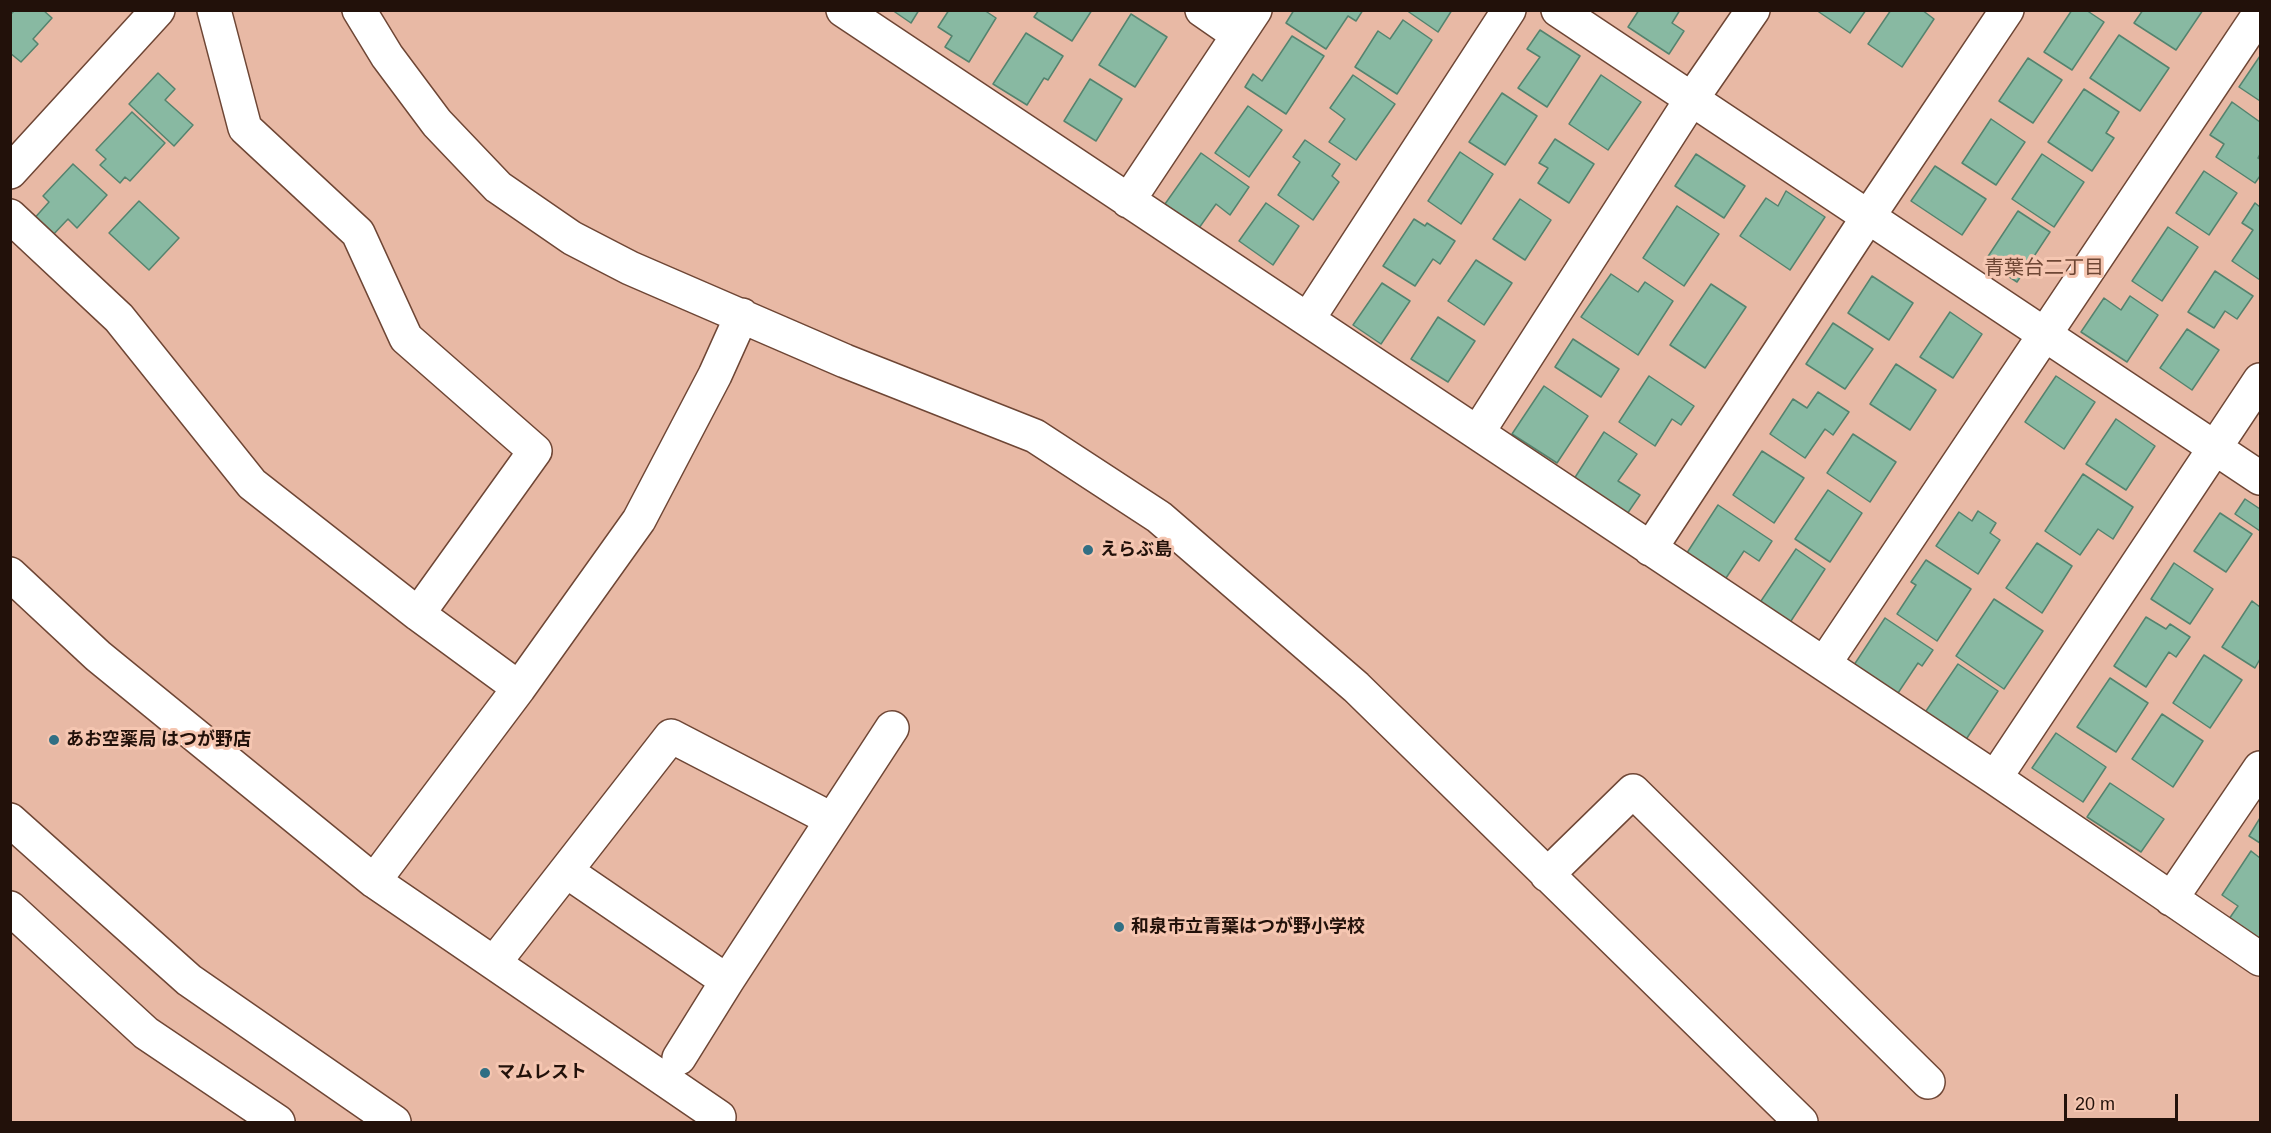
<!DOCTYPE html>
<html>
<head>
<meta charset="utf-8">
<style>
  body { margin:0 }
  #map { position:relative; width:2271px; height:1133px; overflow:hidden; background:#e8b9a5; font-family:Helvetica,sans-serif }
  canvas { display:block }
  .frame { position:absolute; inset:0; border:12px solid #22110a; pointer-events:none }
  .scale { position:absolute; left:2064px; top:1094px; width:114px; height:27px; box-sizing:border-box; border:3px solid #22110a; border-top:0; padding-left:8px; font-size:18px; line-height:21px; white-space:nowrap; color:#22110a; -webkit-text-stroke:4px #f5c6b1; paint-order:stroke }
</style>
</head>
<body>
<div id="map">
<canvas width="2271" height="1133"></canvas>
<div class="frame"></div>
<div class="scale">20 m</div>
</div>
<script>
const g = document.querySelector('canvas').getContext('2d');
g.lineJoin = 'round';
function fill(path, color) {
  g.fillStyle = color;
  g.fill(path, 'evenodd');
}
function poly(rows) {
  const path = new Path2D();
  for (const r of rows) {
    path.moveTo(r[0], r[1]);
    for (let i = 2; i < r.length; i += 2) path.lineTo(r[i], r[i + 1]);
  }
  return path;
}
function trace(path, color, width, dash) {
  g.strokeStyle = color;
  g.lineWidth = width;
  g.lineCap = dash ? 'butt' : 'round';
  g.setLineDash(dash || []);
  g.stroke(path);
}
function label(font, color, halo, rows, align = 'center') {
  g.font = font + ' Helvetica,"Noto Sans JP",sans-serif';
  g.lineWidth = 6;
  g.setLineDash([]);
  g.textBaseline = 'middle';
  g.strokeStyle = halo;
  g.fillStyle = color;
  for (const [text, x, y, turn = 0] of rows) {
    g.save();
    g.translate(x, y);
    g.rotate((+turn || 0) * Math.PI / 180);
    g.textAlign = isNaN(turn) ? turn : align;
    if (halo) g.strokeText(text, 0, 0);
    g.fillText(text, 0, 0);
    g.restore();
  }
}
const building = poly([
  [15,10,43,10,52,18,33,39,38,44,21,62,10,53,10,15,15,10],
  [892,10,919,10,911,23,892,10],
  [949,10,984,10,996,18,969,62,945,47,952,36,938,27,949,10],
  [1039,10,1092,10,1072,41,1034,17,1039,10],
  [1294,10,1363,10,1356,21,1348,16,1326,49,1286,23,1294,10],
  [1406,10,1452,10,1438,32,1406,10],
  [1639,10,1680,10,1672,23,1684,31,1669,54,1628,27,1639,10],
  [1816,10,1866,10,1850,33,1816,10],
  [1891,10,1922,10,1934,19,1902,67,1868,44,1891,10],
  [2072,10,2086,10,2104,22,2072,70,2044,52,2072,10],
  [2143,10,2203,10,2176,50,2134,23,2143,10],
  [1131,14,1167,37,1135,87,1099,65,1131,14],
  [1403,20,1432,40,1397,94,1355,67,1378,31,1390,39,1403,20],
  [1540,30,1580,56,1547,107,1518,88,1540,57,1527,49,1540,30],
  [1026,33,1063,56,1048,80,1044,78,1027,105,993,84,1026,33],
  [2119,35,2169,68,2140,111,2090,78,2119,35],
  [1292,36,1324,56,1286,114,1245,87,1253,74,1262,81,1292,36],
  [2260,56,2260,101,2239,87,2260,56],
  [2028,58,2062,80,2033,123,1999,101,2028,58],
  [158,73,175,89,165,100,193,125,174,146,129,104,158,73],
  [1353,75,1395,104,1356,160,1329,142,1345,119,1330,108,1353,75],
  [1601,75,1641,102,1608,150,1569,124,1601,75],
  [1090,79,1122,99,1096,141,1064,121,1090,79],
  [2084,89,2119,112,2106,133,2114,138,2092,171,2048,142,2084,89],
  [1502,93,1537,116,1505,165,1469,142,1502,93],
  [2232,102,2260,122,2260,154,2258,158,2260,159,2260,176,2255,183,2216,157,2224,144,2210,135,2232,102],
  [1248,106,1282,130,1249,177,1215,153,1248,106],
  [132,112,165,143,130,181,125,177,120,183,100,165,106,159,96,150,132,112],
  [1991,119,2025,142,1996,185,1962,163,1991,119],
  [1555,139,1594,164,1569,203,1538,183,1548,168,1539,163,1555,139],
  [1305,140,1340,164,1332,176,1339,182,1313,220,1278,195,1300,162,1293,157,1305,140],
  [1460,152,1493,174,1461,224,1428,201,1460,152],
  [1201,153,1249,187,1230,215,1216,204,1199,228,1165,204,1201,153],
  [1696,154,1745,186,1724,218,1675,186,1696,154],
  [2042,154,2084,182,2054,227,2012,199,2042,154],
  [73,164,107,195,77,228,68,219,50,238,32,221,49,202,43,196,73,164],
  [1935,166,1986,199,1962,235,1911,201,1935,166],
  [2204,171,2237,193,2209,235,2176,213,2204,171],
  [1786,191,1825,217,1790,270,1740,236,1766,198,1778,206,1786,191],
  [1520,199,1551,220,1525,260,1493,239,1520,199],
  [139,201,179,238,149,270,109,233,139,201],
  [1266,203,1299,226,1273,265,1239,241,1266,203],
  [2255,203,2260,207,2260,280,2232,261,2253,230,2242,223,2255,203],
  [1677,206,1719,234,1684,286,1643,258,1677,206],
  [2018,211,2050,232,2017,282,1985,261,2018,211],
  [1414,219,1425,226,1427,223,1455,241,1440,264,1433,259,1415,286,1383,266,1414,219],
  [2168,227,2198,247,2162,301,2132,281,2168,227],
  [1476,260,1512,283,1484,325,1448,301,1476,260],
  [2215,271,2253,296,2237,319,2225,311,2214,328,2188,312,2215,271],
  [1611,274,1638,292,1645,282,1673,301,1638,355,1581,317,1611,274],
  [1872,276,1913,303,1889,340,1848,313,1872,276],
  [1382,283,1410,301,1381,344,1353,325,1382,283],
  [1711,284,1746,307,1705,368,1670,345,1711,284],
  [2130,296,2158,315,2127,362,2081,332,2104,298,2121,310,2130,296],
  [1950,312,1982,334,1953,378,1920,357,1950,312],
  [1438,317,1475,341,1448,382,1411,359,1438,317],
  [1833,323,1873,349,1845,389,1806,364,1833,323],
  [2187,329,2219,350,2192,390,2160,368,2187,329],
  [1573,339,1619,369,1601,397,1555,367,1573,339],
  [1896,364,1936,390,1910,430,1870,404,1896,364],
  [1649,376,1694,406,1681,425,1672,419,1655,446,1619,422,1649,376],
  [2056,376,2095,402,2064,449,2025,422,2056,376],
  [1544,386,1588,416,1557,463,1512,434,1544,386],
  [1818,392,1849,412,1833,435,1825,429,1805,458,1770,434,1793,399,1807,408,1818,392],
  [2116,419,2155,446,2126,490,2086,464,2116,419],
  [1604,432,1637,454,1618,481,1640,495,1627,514,1574,479,1604,432],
  [1853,434,1896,462,1870,502,1827,473,1853,434],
  [1762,451,1804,478,1774,523,1733,495,1762,451],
  [2083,474,2133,507,2113,539,2098,529,2080,555,2045,531,2083,474],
  [1828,490,1862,513,1830,562,1795,539,1828,490],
  [2245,499,2260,509,2260,531,2235,514,2245,499],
  [1718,505,1772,541,1759,561,1744,551,1722,584,1683,559,1718,505],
  [1978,511,1996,523,1990,533,2000,540,1978,574,1936,546,1959,512,1972,521,1978,511],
  [2220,513,2252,534,2226,572,2194,551,2220,513],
  [2037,543,2072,566,2042,613,2006,588,2037,543],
  [1796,549,1825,569,1789,624,1759,604,1796,549],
  [1926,560,1971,589,1937,641,1897,614,1916,585,1911,582,1926,560],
  [2174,563,2213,589,2190,624,2151,599,2174,563],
  [1994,599,2043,631,2004,689,1956,656,1994,599],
  [2252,601,2260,607,2260,659,2255,668,2222,647,2252,601],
  [2146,617,2166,629,2170,624,2190,637,2176,657,2169,652,2146,687,2114,666,2146,617],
  [1885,618,1933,650,1922,666,1918,663,1896,696,1852,668,1885,618],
  [2204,655,2242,680,2210,728,2173,703,2204,655],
  [1958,664,1998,691,1965,741,1924,714,1958,664],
  [2110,678,2148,703,2116,752,2077,727,2110,678],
  [2162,714,2203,741,2173,787,2132,759,2162,714],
  [2056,733,2106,767,2083,802,2032,768,2056,733],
  [2110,783,2164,819,2141,852,2087,817,2110,783],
  [2260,818,2260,843,2249,836,2260,818],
  [2251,851,2260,858,2260,940,2229,919,2238,906,2222,895,2251,851]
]);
const minor = poly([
  [214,10,245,128,358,233,406,338,535,451,418,614],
  [359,10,387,56,437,123,498,187,572,238,630,268,845,361,1035,436,1159,517,1356,687,1801,1122],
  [843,10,1995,778,2260,959],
  [1202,10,1238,35],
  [1558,10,2260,478],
  [10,172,158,10],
  [1128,201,1255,10],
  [10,216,119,318,252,484,418,614,519,688],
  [1308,319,1509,10],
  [1478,432,1691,100,1753,10],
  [1650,549,1868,217,2007,10],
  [10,574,98,656,374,881,719,1117,715,1122],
  [1824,664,2260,13],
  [1995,778,2260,380],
  [10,820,189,980,394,1122],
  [566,871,727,981,892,728],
  [1547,875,1633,791,1928,1082],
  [374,881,519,688,639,520,715,375,742,315],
  [2171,899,2260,768],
  [10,908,146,1033,278,1122],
  [494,963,671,736,831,819],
  [679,1058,727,981]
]);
const markers = [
  [1088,550,6,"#316f84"],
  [54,740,6,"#316f84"],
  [1119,927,6,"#316f84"],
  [485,1073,6,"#316f84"]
];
const poiNames = [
  ["えらぶ島",1100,550],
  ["あお空薬局 はつが野店",66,740],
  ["和泉市立青葉はつが野小学校",1131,927],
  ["マムレスト",497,1073]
];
const neighbourhoodNames = [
  ["青葉台二丁目",2044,268]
];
fill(building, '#88b9a2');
trace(building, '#54836e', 1.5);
trace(minor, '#6e4635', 36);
trace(minor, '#fff', 33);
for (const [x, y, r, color] of markers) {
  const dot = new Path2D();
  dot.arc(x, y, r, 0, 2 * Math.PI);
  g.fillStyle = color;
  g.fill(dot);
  trace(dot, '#f5c6b1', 2);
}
label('bold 18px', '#22110a', '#f5c6b1', poiNames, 'left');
label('20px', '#6e4735', '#f5c6b1', neighbourhoodNames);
</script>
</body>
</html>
